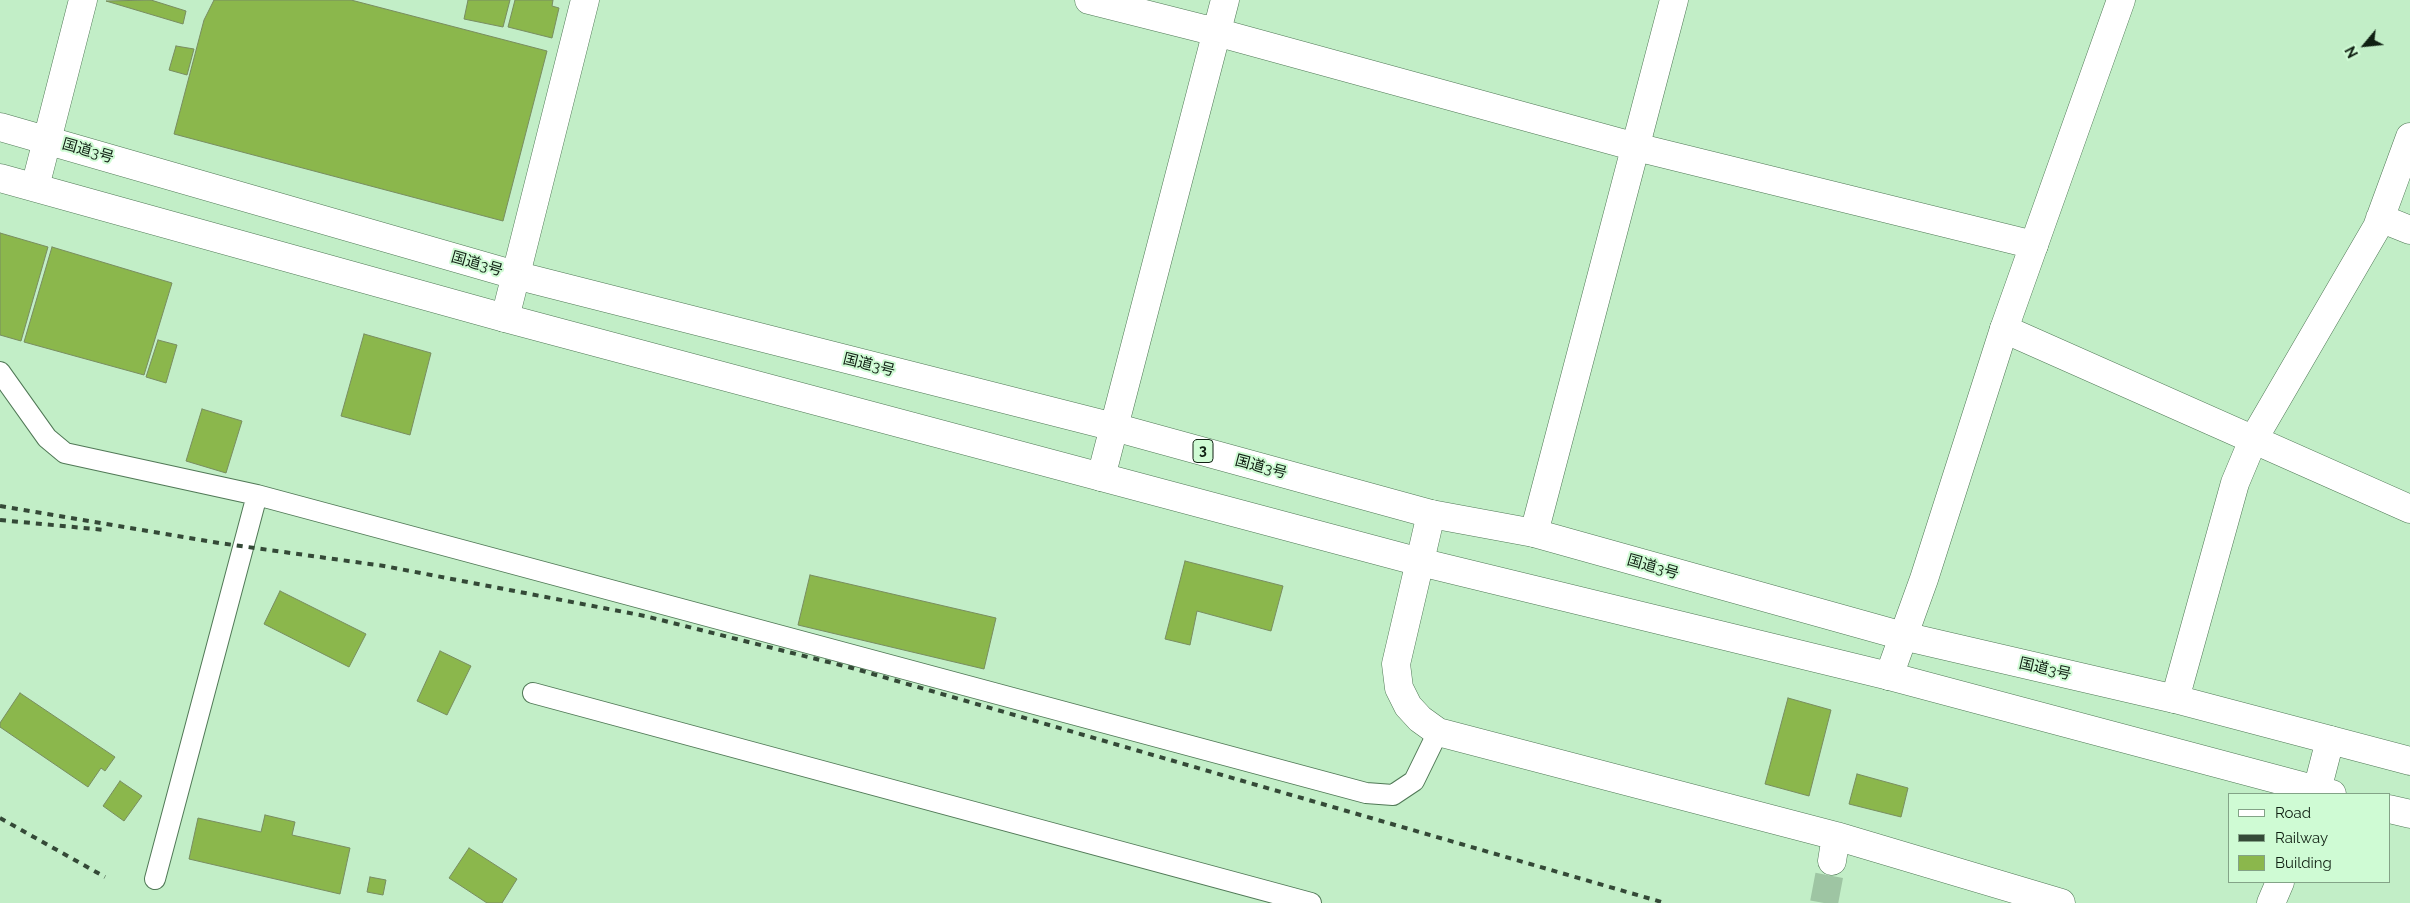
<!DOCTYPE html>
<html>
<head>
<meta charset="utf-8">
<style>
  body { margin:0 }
  #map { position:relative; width:2410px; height:903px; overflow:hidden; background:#c2eec7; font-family:Raleway,sans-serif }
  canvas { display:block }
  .legend { position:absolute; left:2228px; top:793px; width:162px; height:90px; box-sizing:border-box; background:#cffbd4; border:1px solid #83a387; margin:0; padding:6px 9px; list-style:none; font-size:15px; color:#102013 }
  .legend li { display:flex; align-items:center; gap:10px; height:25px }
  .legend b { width:25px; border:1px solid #83a387 }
  .north { position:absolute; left:2340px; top:20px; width:50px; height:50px; -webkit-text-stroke:4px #cffbd4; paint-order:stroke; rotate:242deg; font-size:14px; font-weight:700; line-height:20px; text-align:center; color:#102013 }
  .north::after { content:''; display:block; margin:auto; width:18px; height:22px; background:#102013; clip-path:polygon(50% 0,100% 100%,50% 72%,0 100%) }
</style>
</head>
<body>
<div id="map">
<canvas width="2410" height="903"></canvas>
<ul class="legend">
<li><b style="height:6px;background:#fff"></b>Road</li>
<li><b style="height:6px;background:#344937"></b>Railway</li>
<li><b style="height:14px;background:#8bb74c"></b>Building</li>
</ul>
<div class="north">N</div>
</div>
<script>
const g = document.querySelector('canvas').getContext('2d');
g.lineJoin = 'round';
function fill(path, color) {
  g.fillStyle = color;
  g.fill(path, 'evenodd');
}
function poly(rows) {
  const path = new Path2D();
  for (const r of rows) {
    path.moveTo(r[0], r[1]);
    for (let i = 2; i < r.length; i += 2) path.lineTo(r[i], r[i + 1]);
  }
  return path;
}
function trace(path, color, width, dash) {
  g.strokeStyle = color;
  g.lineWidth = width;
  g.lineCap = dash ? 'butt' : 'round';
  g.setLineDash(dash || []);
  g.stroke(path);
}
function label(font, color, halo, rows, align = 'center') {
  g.font = font + ' Raleway,"Noto Sans JP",sans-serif';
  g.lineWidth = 4;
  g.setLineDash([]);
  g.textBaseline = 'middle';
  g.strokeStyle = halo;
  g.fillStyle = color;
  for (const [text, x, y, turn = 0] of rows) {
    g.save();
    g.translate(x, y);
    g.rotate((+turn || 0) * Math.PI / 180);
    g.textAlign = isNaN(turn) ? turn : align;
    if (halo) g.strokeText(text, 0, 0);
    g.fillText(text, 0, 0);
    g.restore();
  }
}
const building = poly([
  [151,0,186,11,183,24,106,1,151,0],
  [214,0,351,0,547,51,503,221,174,134,204,20,214,0],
  [468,0,510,0,503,27,464,19,468,0],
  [515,0,553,0,552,6,559,8,552,38,508,27,515,0],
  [176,46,194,49,187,75,169,70,176,46],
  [0,233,48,247,21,341,0,335,0,233],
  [52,247,172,283,144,375,24,342,52,247],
  [364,334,431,353,410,435,341,416,364,334],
  [158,340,177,345,166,383,146,377,158,340],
  [202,409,242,421,226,473,186,461,202,409],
  [1185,561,1283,586,1271,631,1197,611,1190,645,1165,639,1185,561],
  [810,575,996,618,984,669,798,625,810,575],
  [280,591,366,634,349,667,264,624,280,591],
  [440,651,471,666,447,715,417,701,440,651],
  [20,693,115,757,105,771,101,768,88,787,0,727,0,723,20,693],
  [1788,698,1831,710,1809,796,1765,784,1788,698],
  [1857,774,1908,788,1901,817,1849,804,1857,774],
  [120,781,142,796,124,821,103,806,120,781],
  [265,815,295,822,292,835,350,848,340,894,189,859,198,818,261,832,265,815],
  [469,848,517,879,502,903,487,903,449,878,469,848],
  [370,877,386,880,383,895,367,892,370,877]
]);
const streetTunnel = poly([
  [1824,903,1832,861]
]);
const lane = poly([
  [0,372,47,438,65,453,257,495,155,879],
  [257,495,1366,793,1393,795,1414,781,1438,732],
  [533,693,1311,903]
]);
const street = poly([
  [1089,0,1216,32,1636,147,2034,245],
  [35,187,83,0],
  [2380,218,2410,230],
  [505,318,585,0],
  [2004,329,2410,509],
  [1101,477,1225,0],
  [1431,514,1396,664,1399,688,1408,706,1420,719,1438,732,1836,836,2061,903],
  [1534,533,1674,0],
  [2175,699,2235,483,2253,440,2377,227,2410,137],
  [2316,794,2330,740],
  [1832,861,1836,836],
  [2271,903,2280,882]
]);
const secondary = poly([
  [1889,676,1924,579,2004,329,2121,0]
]);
const highway = poly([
  [0,127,515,275,1114,427,1431,514,1534,533,1903,636,2175,699,2410,761],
  [0,178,505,318,1420,562,1889,676,2332,794],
  [2389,809,2410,814]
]);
const rail = poly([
  [0,506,219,543,384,566,645,616,852,668,1665,903],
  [0,520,105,530],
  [0,818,105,877]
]);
const shields = [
  [1203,451,20]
];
const shieldNames = [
  ["3",1203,451]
];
const streetNames = [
  ["国道3号",88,151,16],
  ["国道3号",477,264,16],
  ["国道3号",869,365,14],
  ["国道3号",1261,467,15],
  ["国道3号",1653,567,16],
  ["国道3号",2045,669,13]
];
fill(building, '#8bb74c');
trace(building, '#788d60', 1);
trace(streetTunnel, '#9ec5a3', 28, [28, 14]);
trace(lane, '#507856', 22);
trace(street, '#507856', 29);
trace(secondary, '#507856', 29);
trace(highway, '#507856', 29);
trace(lane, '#fff', 20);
trace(street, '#fff', 28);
trace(secondary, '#fff', 28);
trace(highway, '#fff', 28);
trace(rail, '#344937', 4, [6, 6]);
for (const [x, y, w] of shields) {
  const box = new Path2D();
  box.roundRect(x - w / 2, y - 11.5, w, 23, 4);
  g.fillStyle = '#cffbd4';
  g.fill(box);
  trace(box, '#102013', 1);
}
label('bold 14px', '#102013', null, shieldNames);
label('15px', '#102013', '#cffbd4', streetNames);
</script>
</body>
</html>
